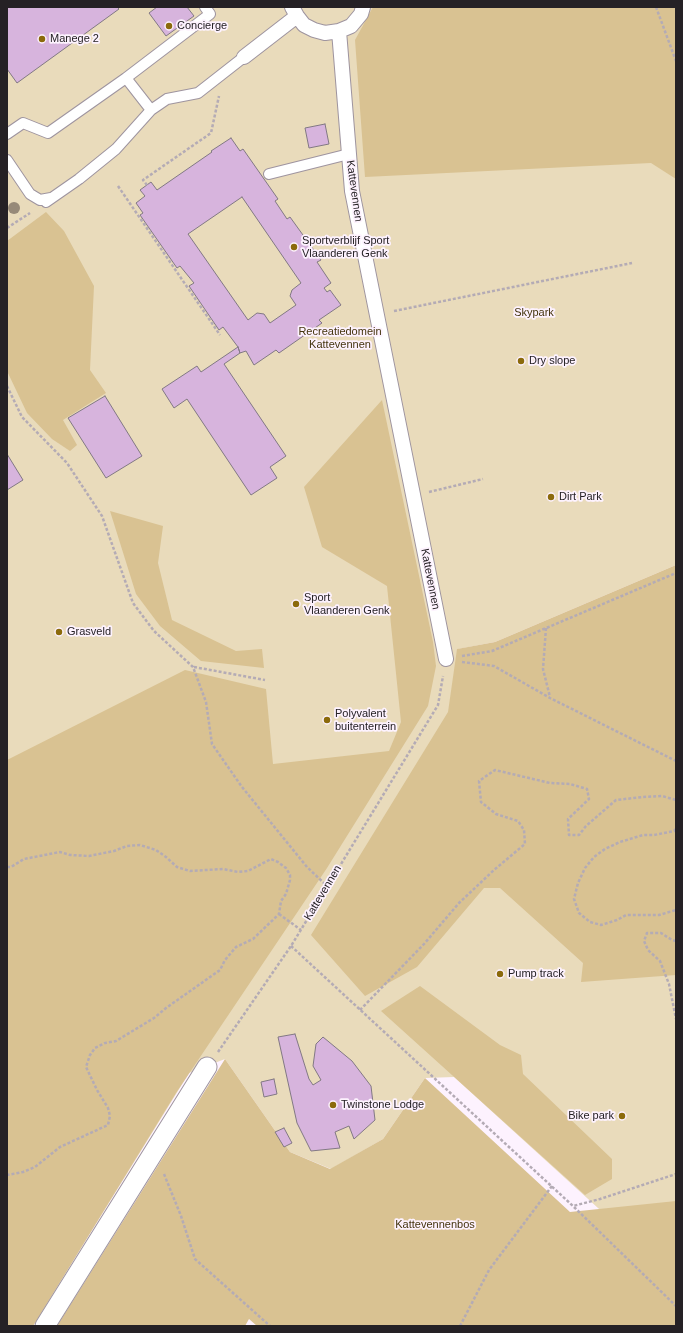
<!DOCTYPE html>
<html>
<head>
<meta charset="utf-8">
<style>
  body { margin:0 }
  #map { position:relative; width:683px; height:1333px; overflow:hidden; background:#fdf2fe; font-family:Arial,sans-serif }
  canvas { display:block }
  .frame { position:absolute; inset:0; border:8px solid #252125; pointer-events:none }
</style>
</head>
<body>
<div id="map">
<canvas width="683" height="1333"></canvas>
<div class="frame"></div>
</div>
<script>
const g = document.querySelector('canvas').getContext('2d');
g.lineJoin = 'round';
function fill(path, color) {
  g.fillStyle = color;
  g.fill(path, 'evenodd');
}
function poly(rows) {
  const path = new Path2D();
  for (const r of rows) {
    path.moveTo(r[0], r[1]);
    for (let i = 2; i < r.length; i += 2) path.lineTo(r[i], r[i + 1]);
  }
  return path;
}
function trace(path, color, width, dash) {
  g.strokeStyle = color;
  g.lineWidth = width;
  g.lineCap = dash ? 'butt' : 'round';
  g.setLineDash(dash || []);
  g.stroke(path);
}
function label(font, color, halo, rows, align = 'center') {
  g.font = font + ' Arial,sans-serif';
  g.lineWidth = 3.5;
  g.setLineDash([]);
  g.textBaseline = 'middle';
  g.strokeStyle = halo;
  g.fillStyle = color;
  for (const [text, x, y, turn = 0] of rows) {
    g.save();
    g.translate(x, y);
    g.rotate((+turn || 0) * Math.PI / 180);
    g.textAlign = isNaN(turn) ? turn : align;
    if (halo) g.strokeText(text, 0, 0);
    g.fillText(text, 0, 0);
    g.restore();
  }
}
const green = poly([
  [7,7,676,7,676,565,495,642,458,649,676,776,676,1279,454,1077,425,1078,383,1139,331,1169,290,1152,225,1059,189,1073,33,1326,7,1326]
]);
const forest = poly([
  [373,7,676,7,676,179,651,163,365,177,355,40],
  [46,212,64,231,94,286,90,370,106,393,63,420,77,445,70,451,52,439,27,413,7,371,7,241],
  [382,400,433,642,436,666,428,706,327,868,176,1093,33,1326,7,1326,7,760,185,670,266,689,273,764,389,751,401,722,387,586,322,547,304,487],
  [110,511,163,526,158,563,172,620,236,651,262,649,264,668,201,661,160,626,136,594],
  [676,565,676,975,581,982,583,963,500,888,484,888,417,967,365,996,311,935,448,712,457,649,495,642],
  [420,986,500,1045,521,1055,523,1074,612,1159,612,1179,585,1195,381,1011],
  [225,1059,290,1152,330,1169,383,1139,425,1078,570,1212,676,1201,676,1326,257,1326,249,1319,245,1326,57,1326]
]);
const building = poly([
  [7,7,117,7,119,9,17,83,7,69,7,7],
  [157,7,187,7,194,16,166,36,149,13,157,7],
  [325,124,329,144,309,148,305,128,325,124],
  [231,138,240,151,243,149,278,199,275,201,287,219,290,217,321,260,317,262,331,283,324,288,327,292,330,290,341,305,319,320,322,323,279,353,276,350,254,365,246,351,240,353,238,347,223,327,219,330,189,286,194,283,180,266,177,268,140,215,143,213,136,203,145,196,140,190,151,182,157,190,212,152,211,151,231,138],
  [242,197,301,283,292,290,290,296,296,305,270,323,264,314,257,313,248,320,188,234,242,197],
  [238,347,240,353,224,364,286,456,270,467,277,478,251,495,187,399,174,408,162,389,197,366,201,372,238,347],
  [105,396,142,456,106,478,68,418,105,396],
  [7,454,23,480,7,490,7,454],
  [295,1034,309,1079,313,1085,321,1080,313,1066,316,1044,323,1037,352,1061,371,1086,375,1120,354,1139,349,1126,335,1132,340,1148,311,1151,297,1123,278,1037,295,1034],
  [274,1079,277,1094,264,1097,261,1082,274,1079],
  [284,1128,292,1143,284,1147,275,1132,284,1128]
]);
const path = poly([
  [656,7,676,61],
  [147,185,143,180,211,133,219,96],
  [118,186,220,335],
  [7,228,30,213],
  [394,311,632,263],
  [7,386,22,417,67,463,102,516,133,603,154,631,193,667,206,702,212,744,242,787,307,867,327,886],
  [429,492,483,479],
  [546,628,543,669,550,697],
  [462,656,492,651,676,573],
  [462,662,494,666,550,698,676,761],
  [194,667,265,680],
  [676,829,674,831,654,835,643,835,620,842,605,849,594,857,585,868,578,883,574,899,579,913,590,922,601,925,617,920,626,915,659,915,676,910],
  [7,867,11,867,24,859,60,852,70,855,89,856,114,851,127,846,140,845,156,850,166,857,177,867,190,871,223,869,238,872,248,871,271,859,278,862,286,868,290,875,290,880,286,894,281,901,279,914,253,939,236,947,225,960,220,970,166,1008,154,1018,116,1041,105,1043,95,1048,90,1055,86,1067,97,1090,108,1108,110,1116,108,1125,60,1147,35,1167,23,1172,7,1175],
  [279,914,301,930],
  [676,941,672,940,661,933,647,933,644,941,648,950,660,961,669,984,676,1019],
  [291,946,573,1206,600,1199,676,1174],
  [360,1010,424,944,459,903,494,870,525,844,524,830,518,821,496,814,481,802,479,781,495,770,550,783,570,784,587,789,589,799,568,819,569,835,579,835,586,826,616,800,643,797,662,796,676,800],
  [218,1052,291,946,438,705,443,676],
  [164,1174,181,1216,195,1259,270,1326],
  [574,1207,676,1306],
  [460,1326,489,1270,552,1186]
]);
const service = poly([
  [126,78,151,110],
  [7,134,23,123,48,133,126,78,210,14,205,7],
  [7,160,30,194,40,200,51,198],
  [269,174,349,154],
  [46,202,79,179,116,149,151,110,167,99,198,93,244,57]
]);
const pedestrian = poly([
  [292,7,297,16,304,25,314,30,325,33,339,31,351,26,361,14,363,7],
  [339,31,352,191,446,659],
  [244,57,297,16]
]);
const minor = poly([
  [45,1326,207,1067]
]);
const trees = [
  [14,208]
];
const markers = [
  [169,26,4,"#8b6a0b"],
  [42,39,4,"#8b6a0b"],
  [294,247,4,"#8b6a0b"],
  [521,361,4,"#8b6a0b"],
  [551,497,4,"#8b6a0b"],
  [296,604,4,"#8b6a0b"],
  [59,632,4,"#8b6a0b"],
  [327,720,4,"#8b6a0b"],
  [500,974,4,"#8b6a0b"],
  [333,1105,4,"#8b6a0b"],
  [622,1116,4,"#8b6a0b"]
];
const poiNames = [
  ["Concierge",177,26],
  ["Manege 2",50,39],
  ["Sportverblijf Sport",302,241],
  ["Vlaanderen Genk",302,254],
  ["Dry slope",529,361],
  ["Dirt Park",559,497],
  ["Sport",304,598],
  ["Vlaanderen Genk",304,611],
  ["Grasveld",67,632],
  ["Polyvalent",335,714],
  ["buitenterrein",335,727],
  ["Pump track",508,974],
  ["Twinstone Lodge",341,1105],
  ["Bike park",614,1116,"right"]
];
const streetNames = [
  ["Kattevennen",354,191,82],
  ["Kattevennen",430,579,79],
  ["Kattevennen",323,893,-59]
];
const parkNames = [
  ["Skypark",534,313],
  ["Recreatiedomein",340,332],
  ["Kattevennen",340,345],
  ["Kattevennenbos",435,1225]
];
fill(green, '#e9dbbb');
fill(forest, '#d9c292');
fill(building, '#d7b4dd');
trace(building, '#827984', 1);
trace(service, '#9e949f', 12);
trace(pedestrian, '#9e949f', 16);
trace(minor, '#9e949f', 21);
trace(path, '#b4abb5', 2.5, [3, 2]);
trace(service, '#fff', 10);
trace(pedestrian, '#fff', 14);
trace(minor, '#fff', 19);
g.fillStyle = '#978a79';
for (const [x, y] of trees) {
  g.beginPath();
  g.arc(x, y, 6, 0, 2 * Math.PI);
  g.fill();
}
for (const [x, y, r, color] of markers) {
  const dot = new Path2D();
  dot.arc(x, y, r, 0, 2 * Math.PI);
  g.fillStyle = color;
  g.fill(dot);
  trace(dot, '#fdf2fe', 1.5);
}
label('11px', '#252125', '#fdf2fe', poiNames, 'left');
label('11px', '#252125', '#fdf2fe', streetNames);
label('11px', '#44340d', '#fdf2fe', parkNames);
</script>
</body>
</html>
